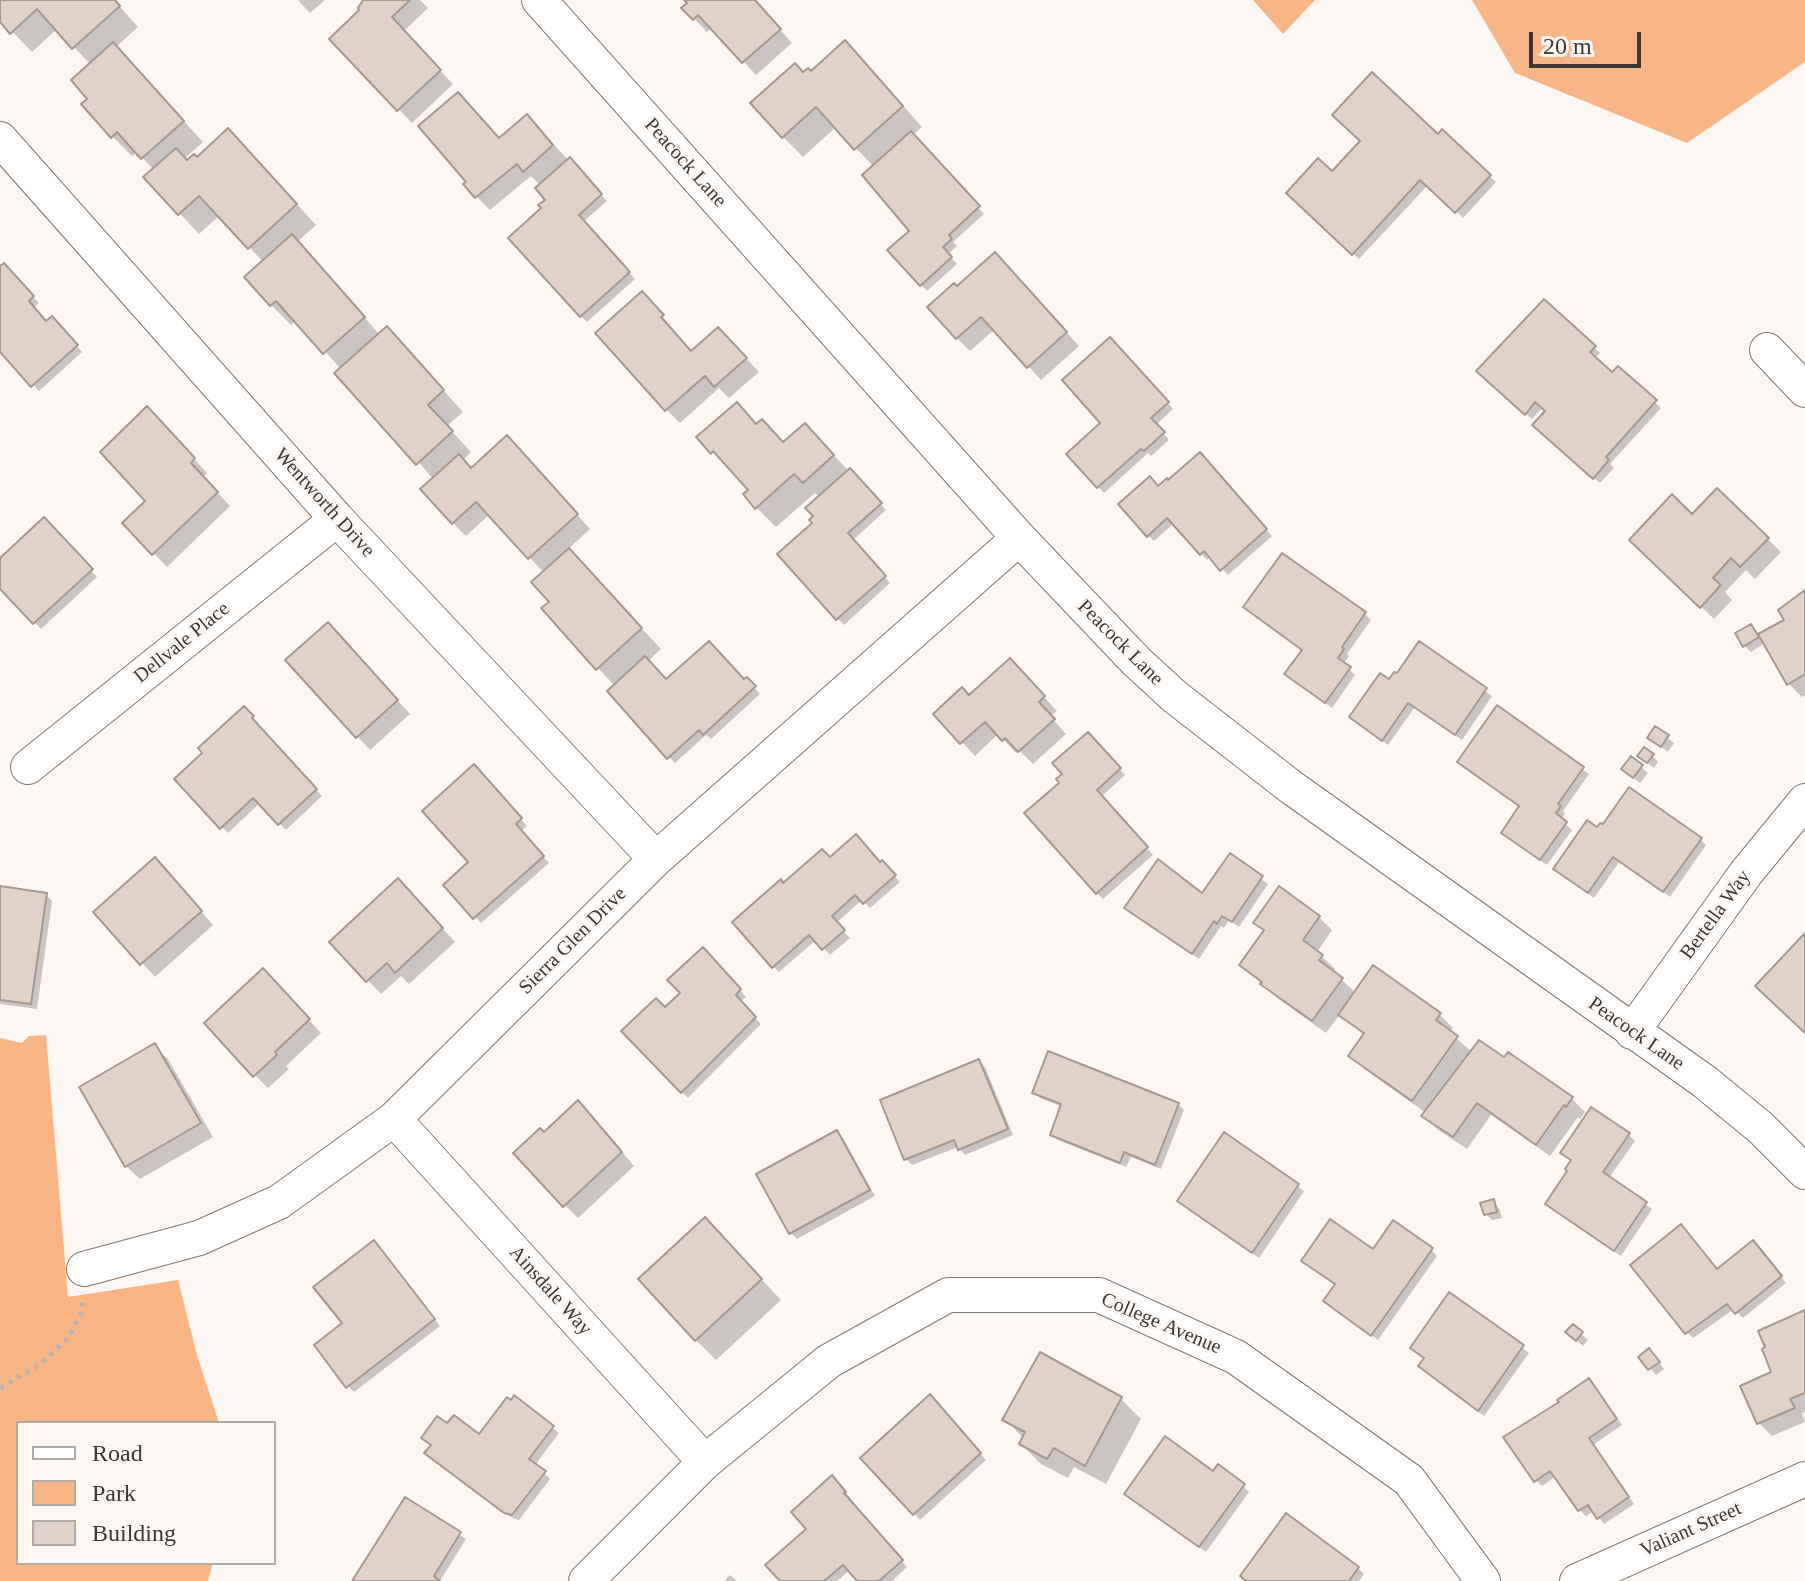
<!DOCTYPE html>
<html>
<head>
<meta charset="utf-8">
<style>
  body { margin:0 }
  #map { position:relative; width:1805px; height:1581px; overflow:hidden; background:#fdf7f3; font-family:"Times New Roman",serif }
  canvas { display:block }
  .legend { position:absolute; left:16px; top:1421px; width:260px; height:144px; box-sizing:border-box; background:#fdf7f3; border:2px solid #b1aba7; margin:0; padding:10px 14px; list-style:none; font-size:24px; color:#3e3835 }
  .legend li { display:flex; align-items:center; gap:16px; height:40px }
  .legend b { width:40px; border:2px solid #b1aba7 }
  .scale { position:absolute; left:1529px; top:32px; width:112px; height:36px; box-sizing:border-box; border:4px solid #3e3835; border-top:0; padding-left:10px; font-size:24px; line-height:28px; white-space:nowrap; color:#3e3835; -webkit-text-stroke:6px #fdf7f3; paint-order:stroke }
</style>
</head>
<body>
<div id="map">
<canvas width="1805" height="1581"></canvas>
<ul class="legend">
<li><b style="height:10px;background:#fff"></b>Road</li>
<li><b style="height:22px;background:#f8b687"></b>Park</li>
<li><b style="height:22px;background:#e0d2c9"></b>Building</li>
</ul>
<div class="scale">20 m</div>
</div>
<script>
const g = document.querySelector('canvas').getContext('2d');
g.lineJoin = 'round';
function fill(path, color) {
  g.fillStyle = color;
  g.fill(path, 'evenodd');
}
function poly(rows) {
  const path = new Path2D();
  for (const r of rows) {
    path.moveTo(r[0], r[1]);
    for (let i = 2; i < r.length; i += 2) path.lineTo(r[i], r[i + 1]);
  }
  return path;
}
function trace(path, color, width, dash) {
  g.strokeStyle = color;
  g.lineWidth = width;
  g.lineCap = dash ? 'butt' : 'round';
  g.setLineDash(dash || []);
  g.stroke(path);
}
function label(font, color, halo, rows, align = 'center') {
  g.font = font + ' "Times New Roman",serif';
  g.lineWidth = 6;
  g.setLineDash([]);
  g.textBaseline = 'middle';
  g.strokeStyle = halo;
  g.fillStyle = color;
  for (const [text, x, y, turn = 0] of rows) {
    g.save();
    g.translate(x, y);
    g.rotate((+turn || 0) * Math.PI / 180);
    g.textAlign = isNaN(turn) ? turn : align;
    if (halo) g.strokeText(text, 0, 0);
    g.fillText(text, 0, 0);
    g.restore();
  }
}
const green = poly([
  [1253,0,1315,0,1283,34],
  [1472,0,1805,0,1805,62,1687,143,1515,73],
  [46,1035,68,1297,178,1280,197,1355,219,1423,18,1423,18,1563,213,1563,208,1581,0,1581,0,1038,22,1043,29,1036]
]);
const shadow = poly([
  [0,0,114,0,138,27,116,47,203,142,184,159,188,162,247,150,316,225,297,242,380,335,406,349,463,412,447,426,471,452,463,460,472,470,520,451,590,529,568,549,661,649,648,661,667,682,745,682,747,679,760,694,711,739,706,735,675,763,609,692,615,686,598,668,552,602,544,573,490,514,466,536,453,523,433,479,341,369,296,320,291,325,271,305,263,262,220,215,199,234,146,177,154,170,137,152,132,156,112,136,90,99,91,65,57,29,32,52,0,19],
  [298,0,325,0,310,13],
  [366,0,420,0,428,8,403,32,453,84,412,123,332,39,362,10],
  [687,0,754,0,792,43,756,75,712,27,707,32,684,8,689,3],
  [865,63,922,127,913,135,984,214,953,242,957,246,948,254,957,264,927,291,890,250,911,231,874,167,836,127,803,157,783,137,803,74],
  [540,130,607,201,583,222,635,279,587,322,581,316,544,208,547,200,541,186,531,176,490,210,476,196,499,140],
  [1442,132,1496,182,1463,218,1428,185,1359,259,1288,193,1332,174,1438,137],
  [3,266,39,303,33,308,47,323,52,319,82,352,39,391,0,349,0,269],
  [1008,268,1079,346,1041,380,995,329,970,351,957,338,957,289],
  [1544,302,1600,353,1595,359,1612,375,1618,368,1661,408,1610,464,1614,468,1600,483,1541,431,1548,411,1543,407,1532,419,1485,377],
  [655,307,692,353,731,342,759,372,729,398,719,388,680,423,666,409],
  [1116,346,1173,409,1156,425,1169,440,1151,456,1148,453,1104,493,1069,454,1103,423],
  [160,422,207,473,203,477,230,506,167,567,125,523,148,501],
  [805,425,886,510,852,541,890,583,844,625,780,554,814,523,820,498,815,493,776,527,756,507,751,490,699,437,757,426,784,444],
  [1206,461,1272,536,1228,575,1211,556,1207,560,1174,523,1154,541,1148,535,1159,488],
  [1717,490,1781,552,1755,579,1746,570,1725,592,1732,600,1714,619,1632,540,1692,516],
  [44,520,97,577,41,629,0,586,0,561],
  [1805,594,1805,695,1802,697,1788,683,1765,643,1751,652,1745,646,1750,626,1759,636,1786,621],
  [1365,614,1371,620,1347,654,1349,656,1343,664,1355,675,1332,708,1293,680],
  [341,638,410,714,370,750,288,661],
  [1420,643,1492,696,1462,740,1415,707,1388,745,1351,717,1397,676],
  [1023,674,1057,711,1050,716,1066,734,1033,764,1019,750,1016,753,998,734,975,756,936,714],
  [244,708,258,723,256,725,322,796,286,830,260,803,228,833,177,779],
  [1498,708,1589,774,1563,811,1565,814,1561,820,1572,830,1547,865,1509,838,1521,807],
  [1655,729,1674,743,1668,752,1650,738],
  [1088,734,1125,775,1101,797,1153,855,1103,899,1097,893,1062,783],
  [1652,755,1658,762,1654,768,1646,762],
  [1632,759,1648,773,1640,783,1630,775],
  [480,773,527,826,521,831,549,863,481,923,446,885,471,862],
  [1597,830,1700,839,1706,845,1670,897,1620,861,1594,898,1562,874],
  [1230,856,1268,884,1239,927,1229,920,1224,928,1221,926,1199,959,1133,913,1203,896],
  [830,860,882,863,900,882,870,908,862,900,836,923,850,938,830,955,816,940,779,972,773,966,784,885],
  [168,873,213,925,155,977,96,912],
  [0,888,46,895,52,901,37,1009,0,1004],
  [411,894,455,942,409,984,401,976,381,994,332,942],
  [1319,917,1332,930,1317,952,1335,969,1333,972,1356,993,1373,968,1440,1015,1453,1028,1449,1032,1472,1052,1572,1099,1585,1112,1580,1119,1578,1117,1550,1156,1491,1115,1467,1149,1437,1129,1424,1115,1426,1113,1364,1069,1351,1056,1365,1036,1340,1014,1326,1033,1276,997,1242,965,1265,932,1256,923],
  [703,949,746,997,740,1002,761,1024,688,1098,624,1031,665,1010,683,993],
  [276,984,321,1033,286,1066,289,1069,268,1088,255,1075],
  [154,1046,168,1059,213,1137,140,1179,126,1166],
  [979,1061,985,1067,1013,1135,965,1155,958,1147,912,1165,906,1159],
  [1034,1092,1178,1104,1184,1110,1161,1169,1131,1157,1126,1167,1058,1140,1052,1134,1063,1107,1040,1098],
  [591,1115,634,1166,578,1218,565,1205,544,1134],
  [837,1132,843,1138,875,1196,797,1239,791,1233],
  [1225,1135,1304,1191,1259,1258,1179,1201],
  [1629,1135,1635,1141,1609,1178,1652,1209,1621,1256,1554,1209,1573,1161,1562,1153],
  [1493,1202,1499,1208,1502,1218,1492,1220,1486,1214],
  [725,1240,781,1300,716,1360,696,1340],
  [380,1249,440,1326,354,1392,348,1386,344,1323],
  [1759,1249,1786,1283,1743,1318,1734,1309,1693,1338,1687,1332,1718,1271],
  [1431,1250,1437,1256,1378,1340,1325,1301,1336,1285,1310,1266,1373,1252],
  [1450,1295,1529,1353,1484,1416,1454,1394,1426,1359],
  [1805,1312,1805,1412,1802,1413,1805,1422,1772,1436,1759,1423,1774,1373],
  [1573,1327,1588,1340,1583,1346,1574,1338],
  [1041,1355,1121,1399,1141,1419,1106,1484,1074,1467,1068,1478,1041,1464,1021,1444,1024,1439,1005,1419],
  [1641,1357,1655,1357,1664,1369,1656,1375],
  [1589,1380,1622,1425,1593,1445,1634,1504,1604,1524,1594,1511,1586,1516,1580,1510,1556,1476,1542,1486,1536,1480],
  [515,1398,559,1433,535,1465,550,1479,519,1520,512,1518,431,1455,479,1437],
  [936,1402,986,1460,920,1520,863,1458],
  [1214,1473,1243,1486,1249,1492,1206,1552,1133,1500],
  [838,1484,851,1499,849,1501,907,1567,892,1581,860,1581,850,1570,837,1581,783,1581,809,1529],
  [405,1499,466,1539,440,1581,355,1581],
  [1358,1568,1364,1574,1359,1581,1247,1581],
  [730,1575,737,1581,724,1581]
]);
const building = poly([
  [0,0,115,0,120,6,72,49,37,9,10,34,0,22,0,0],
  [363,0,410,0,392,17,441,70,397,111,329,39,359,10,358,8,363,0],
  [684,0,755,0,781,29,742,63,698,15,693,20,681,8,687,3,684,0],
  [845,40,903,106,854,150,816,107,782,138,750,103,795,63,803,72,808,68,811,71,845,40],
  [113,42,184,121,141,159,117,132,111,138,81,104,87,99,71,80,113,42],
  [1372,72,1438,134,1442,129,1491,175,1455,213,1420,180,1352,255,1286,193,1318,158,1332,171,1360,141,1332,115,1372,72],
  [458,92,499,138,527,114,553,145,523,172,517,164,475,198,463,184,466,182,418,126,458,92],
  [228,128,297,204,248,249,199,196,178,215,143,177,176,148,187,160,194,154,197,157,228,128],
  [911,131,980,206,949,235,952,239,943,247,952,257,920,286,887,250,909,231,862,175,911,131],
  [570,157,602,194,579,215,630,272,580,317,508,238,541,208,538,205,545,200,535,188,570,157],
  [292,234,365,317,323,354,276,301,270,306,244,277,292,234],
  [995,252,1067,332,1027,368,981,317,956,339,927,307,954,283,957,286,995,252],
  [4,263,34,296,29,301,46,321,52,316,78,345,31,387,0,352,0,266,4,263],
  [642,291,664,315,661,317,691,351,718,327,747,358,714,387,705,376,665,411,595,333,642,291],
  [1544,299,1596,346,1590,352,1612,372,1618,366,1657,400,1606,457,1609,460,1593,479,1532,425,1545,411,1535,402,1525,415,1476,371,1544,299],
  [387,326,444,390,428,405,453,431,416,465,334,373,387,326],
  [1110,337,1169,402,1151,418,1165,432,1144,451,1141,449,1097,488,1066,454,1100,423,1062,380,1110,337],
  [737,402,756,424,762,419,783,442,805,423,834,455,803,483,794,474,755,509,743,494,748,490,713,451,711,454,696,437,737,402],
  [147,406,195,458,191,463,218,492,152,555,122,523,145,501,100,452,147,406],
  [507,435,578,514,528,559,476,502,452,524,420,489,459,454,471,468,507,435],
  [1200,452,1267,529,1220,571,1204,551,1200,555,1167,518,1147,537,1118,504,1150,476,1158,486,1167,478,1168,480,1200,452],
  [850,468,882,503,848,533,886,576,836,620,777,554,812,523,809,520,813,516,805,508,850,468],
  [1717,488,1769,538,1740,567,1731,558,1713,578,1721,585,1700,608,1629,540,1672,494,1692,514,1717,488],
  [44,517,93,569,33,624,0,589,0,558,44,517],
  [569,548,642,628,596,670,541,608,549,602,531,582,569,548],
  [1282,553,1366,612,1342,647,1344,649,1338,658,1351,667,1325,703,1284,674,1302,650,1243,607,1282,553],
  [1805,590,1805,674,1787,685,1758,634,1784,620,1778,610,1805,590],
  [328,622,398,700,356,738,285,660,328,622],
  [1751,624,1759,637,1743,647,1735,633,1751,624],
  [709,641,744,679,747,677,756,686,703,735,699,730,667,759,607,691,645,656,666,679,709,641],
  [1419,641,1487,688,1455,735,1408,703,1382,741,1349,717,1380,673,1389,679,1394,672,1397,673,1419,641],
  [1010,658,1045,696,1039,702,1055,719,1018,752,1005,738,1002,741,985,722,960,744,933,714,962,687,969,695,1010,658],
  [1497,705,1584,767,1558,804,1561,806,1556,813,1567,822,1540,860,1501,833,1519,806,1457,762,1497,705],
  [244,706,254,716,252,718,317,789,278,825,253,798,220,829,174,779,202,753,198,748,244,706],
  [1655,726,1669,735,1661,747,1647,738,1655,726],
  [1088,732,1121,768,1097,790,1148,847,1096,894,1024,813,1059,783,1056,779,1062,774,1052,763,1088,732],
  [1644,747,1654,754,1647,763,1637,756,1644,747],
  [1631,756,1643,765,1633,778,1621,769,1631,756],
  [474,764,522,818,516,824,544,856,473,919,443,885,468,862,422,811,474,764],
  [1629,787,1702,838,1663,892,1613,857,1588,893,1553,869,1587,820,1597,827,1600,823,1603,824,1629,787],
  [856,834,880,862,882,860,896,875,863,904,855,895,832,916,845,930,822,950,809,935,772,968,732,922,781,879,783,883,822,849,830,857,856,834],
  [1230,853,1263,876,1232,922,1222,916,1217,924,1214,921,1192,954,1124,908,1158,859,1202,893,1230,853],
  [155,857,202,911,140,965,93,912,155,857],
  [398,878,443,928,395,973,387,963,366,982,329,942,398,878],
  [0,886,47,893,31,1004,0,1000,0,886],
  [1279,886,1320,916,1303,940,1323,955,1319,960,1343,978,1312,1021,1260,984,1262,982,1239,965,1264,930,1253,923,1279,886],
  [1805,933,1805,1033,1755,986,1805,933],
  [703,947,741,989,736,995,756,1017,681,1093,621,1031,656,998,665,1007,680,993,667,980,703,947],
  [1373,965,1441,1013,1436,1020,1458,1036,1412,1101,1348,1056,1364,1033,1338,1015,1373,965],
  [263,968,310,1019,275,1052,277,1055,253,1077,204,1023,263,968],
  [1479,1040,1504,1057,1508,1052,1573,1097,1566,1107,1564,1105,1536,1145,1477,1103,1453,1137,1421,1116,1479,1040],
  [155,1043,201,1123,125,1167,79,1087,155,1043],
  [1048,1051,1179,1103,1155,1165,1124,1152,1120,1163,1050,1135,1061,1104,1032,1093,1048,1051],
  [979,1059,1008,1129,958,1150,954,1140,904,1160,880,1100,979,1059],
  [578,1100,622,1152,563,1207,513,1153,540,1128,544,1132,578,1100],
  [1591,1107,1630,1133,1603,1172,1647,1202,1614,1251,1545,1204,1567,1171,1565,1169,1571,1160,1560,1153,1591,1107],
  [837,1130,870,1190,789,1234,756,1174,837,1130],
  [1224,1132,1299,1184,1252,1253,1177,1201,1224,1132],
  [1494,1199,1497,1212,1484,1215,1480,1203,1494,1199],
  [705,1217,762,1279,695,1341,638,1279,705,1217],
  [1330,1219,1373,1249,1393,1220,1433,1248,1371,1336,1323,1301,1335,1284,1301,1261,1330,1219],
  [1681,1224,1717,1269,1753,1240,1782,1276,1735,1314,1727,1304,1685,1334,1630,1265,1681,1224],
  [374,1240,435,1319,346,1388,314,1345,342,1323,313,1287,374,1240],
  [1449,1292,1524,1345,1478,1411,1418,1366,1424,1358,1410,1348,1449,1292],
  [1805,1310,1805,1393,1790,1399,1795,1408,1757,1424,1740,1386,1771,1372,1762,1349,1765,1347,1758,1331,1805,1310],
  [1573,1324,1583,1332,1576,1341,1565,1332,1573,1324],
  [1649,1348,1660,1362,1648,1370,1638,1357,1649,1348],
  [1040,1352,1122,1397,1085,1466,1054,1448,1047,1459,1019,1444,1025,1432,1002,1420,1040,1352],
  [1589,1378,1617,1419,1589,1438,1629,1497,1597,1519,1588,1505,1578,1511,1550,1471,1534,1482,1503,1437,1559,1402,1557,1400,1589,1378],
  [930,1394,981,1453,913,1515,860,1458,930,1394],
  [514,1395,554,1426,529,1459,546,1471,512,1515,504,1513,424,1453,431,1445,421,1438,437,1416,447,1423,454,1415,479,1434,507,1397,511,1400,514,1395],
  [1165,1436,1213,1471,1218,1464,1245,1484,1199,1547,1124,1494,1165,1436],
  [832,1475,846,1492,844,1493,903,1560,879,1581,857,1581,843,1565,824,1581,780,1581,765,1565,806,1529,791,1512,832,1475],
  [405,1497,461,1532,434,1576,440,1581,352,1581,405,1497],
  [1286,1513,1359,1567,1349,1581,1246,1581,1240,1576,1286,1513]
]);
const path = poly([
  [0,1388,39,1365,67,1339,81,1315,82,1303]
]);
const street = poly([
  [539,0,1019,538,1136,661,1174,696,1291,787,1705,1082,1761,1128,1805,1172],
  [0,139,337,519,656,859],
  [1767,350,1805,390],
  [28,767,337,519],
  [1632,1032,1746,873,1805,801],
  [394,1119,705,1462],
  [84,1269,199,1238,279,1202,394,1119,656,859,1019,538],
  [586,1581,705,1462,829,1361,948,1295,1099,1295,1236,1357,1409,1480,1483,1581],
  [1577,1581,1805,1479]
]);
const streetNames = [
  ["Peacock Lane",685,163,48],
  ["Wentworth Drive",324,503,48],
  ["Dellvale Place",182,643,-39],
  ["Peacock Lane",1120,643,45],
  ["Bertella Way",1716,915,-54],
  ["Sierra Glen Drive",573,941,-45],
  ["Peacock Lane",1636,1034,35],
  ["Ainsdale Way",550,1291,48],
  ["College Avenue",1161,1324,23],
  ["Valiant Street",1691,1530,-24]
];
fill(green, '#f8b687');
fill(shadow, '#0003');
fill(building, '#e0d2c9');
trace(building, '#a69990', 2);
trace(street, '#83776e', 36);
trace(path, '#bab4b0', 5, [4, 6]);
trace(street, '#fff', 34);
label('20px', '#3e3835', '#fdf7f3', streetNames);
</script>
</body>
</html>
